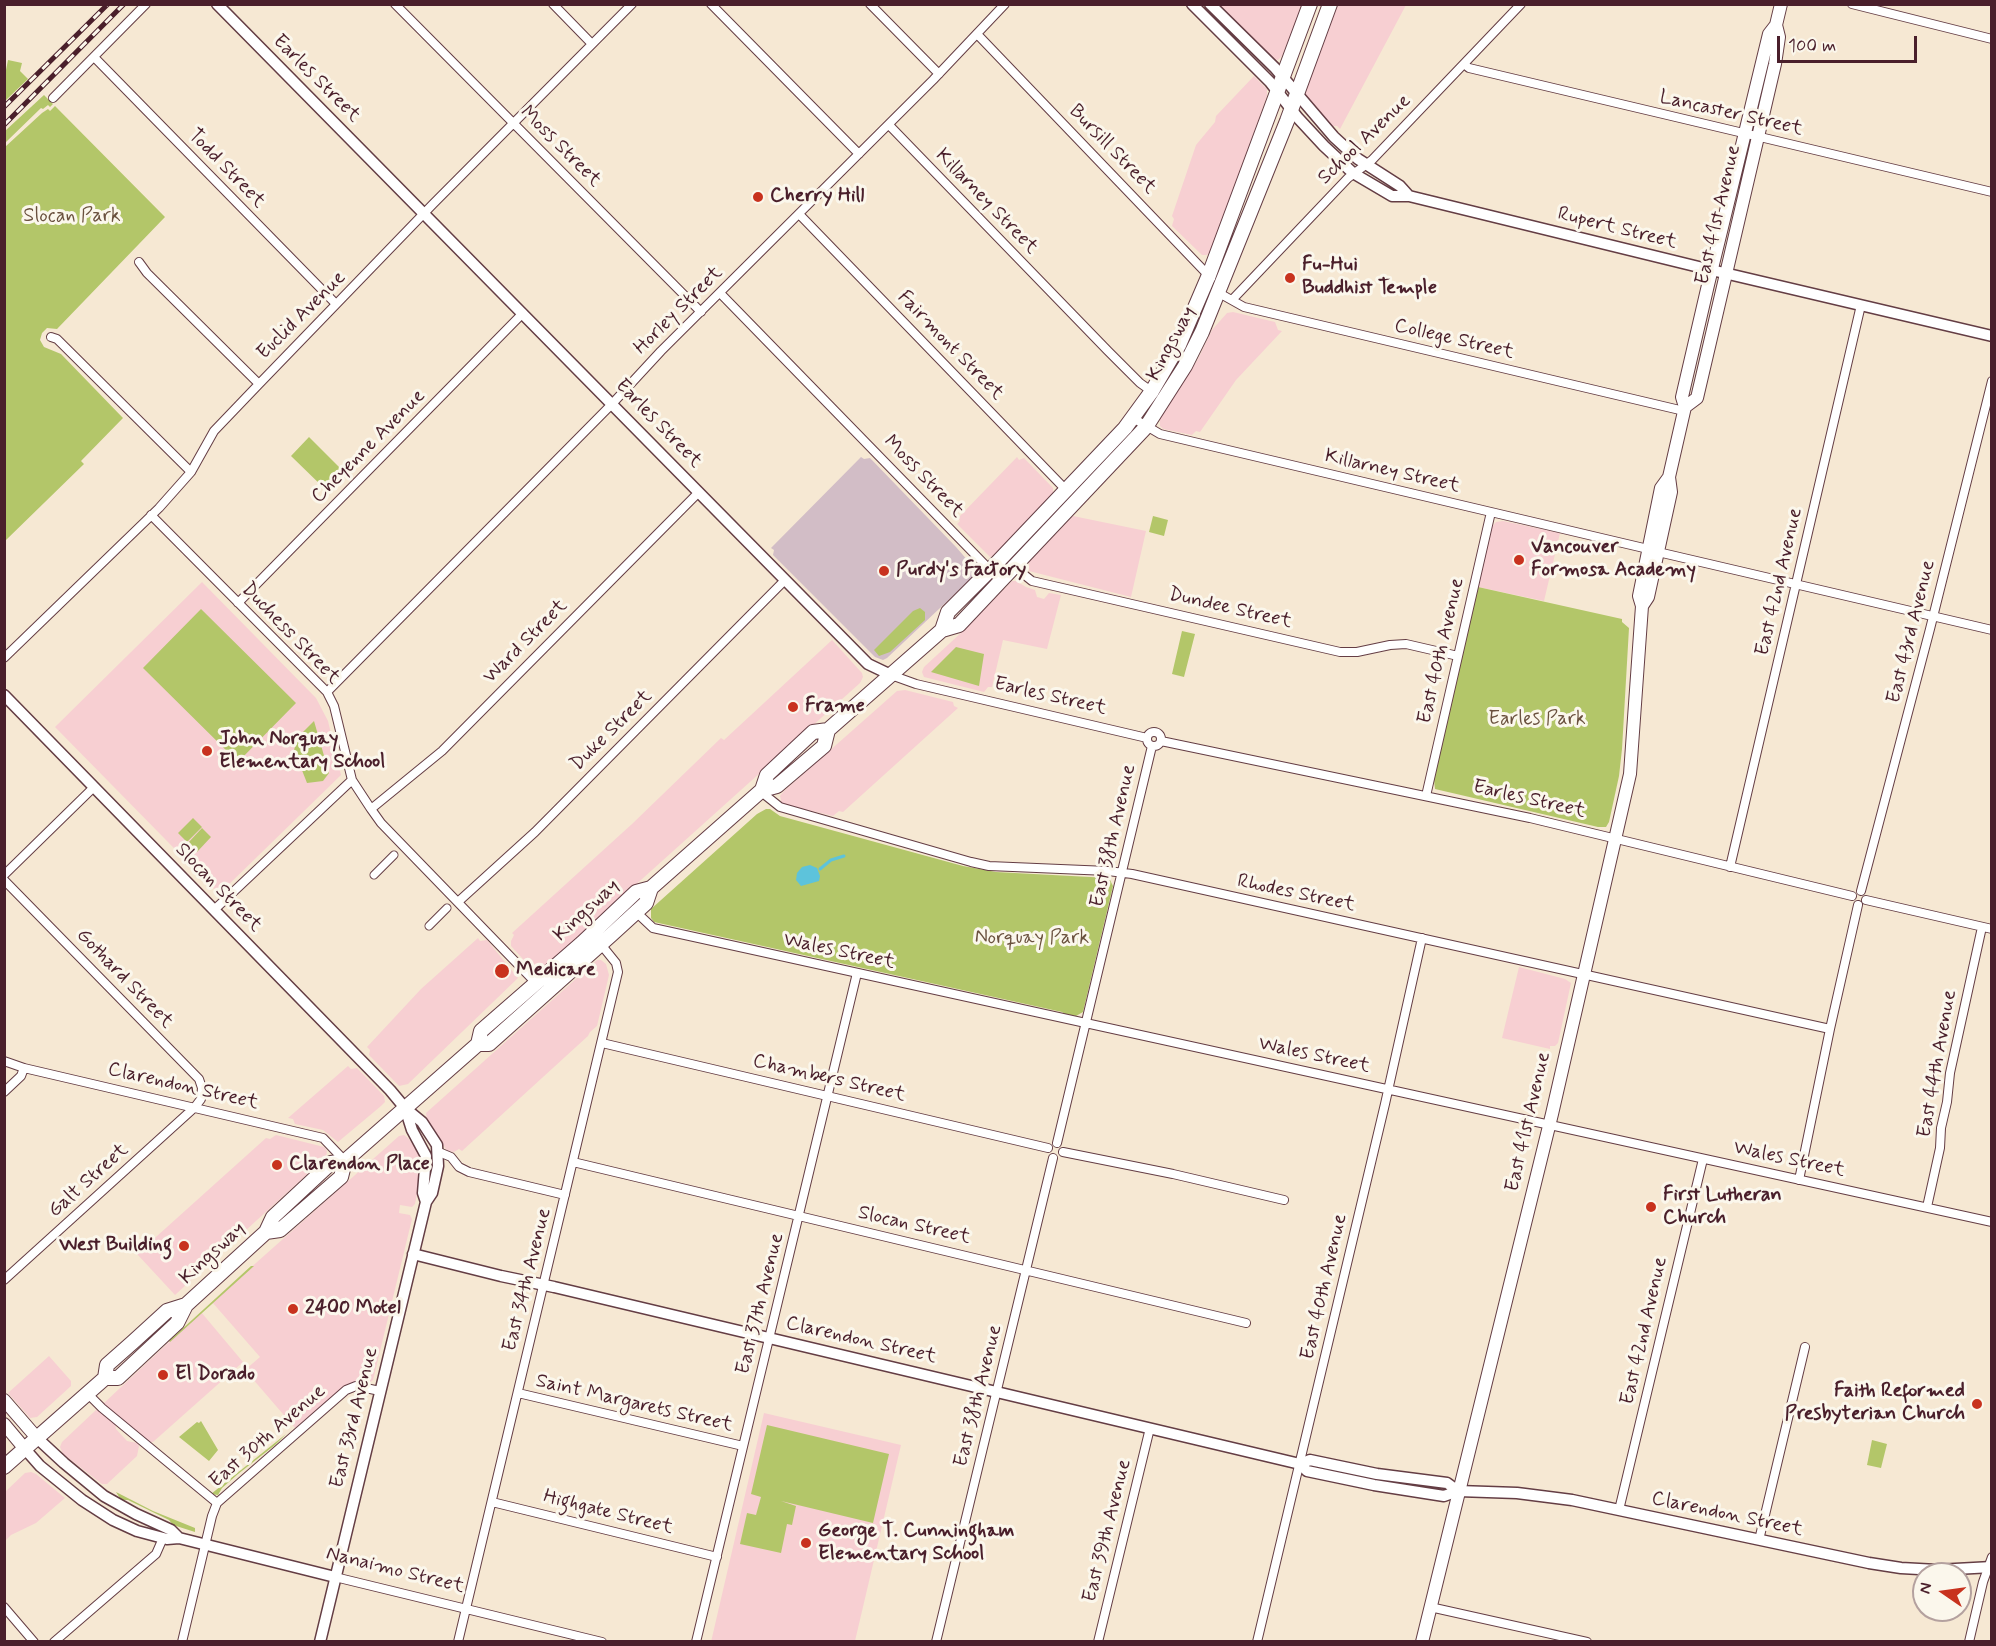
<!DOCTYPE html>
<html>
<head>
<meta charset="utf-8">
<style>
  body { margin:0 }
  #map { position:relative; width:1996px; height:1646px; overflow:hidden; background:#f6e8d3; font-family:Mynerve,sans-serif }
  canvas { display:block }
  .frame { position:absolute; inset:0; border:6px solid #4a1f2b; pointer-events:none }
  .north { position:absolute; left:1912px; top:1562px; width:60px; height:60px; box-sizing:border-box; background:#fbf7ec; border:2px solid #b4a19f; border-radius:50%; rotate:283deg; font-size:16px; font-weight:700; line-height:24px; text-align:center; color:#4a1f2b }
  .north::after { content:''; display:block; margin:auto; width:21px; height:27px; background:#c8321e; clip-path:polygon(50% 0,100% 100%,50% 72%,0 100%) }
  .scale { position:absolute; left:1777px; top:36px; width:140px; height:27px; box-sizing:border-box; border:3px solid #4a1f2b; border-top:0; padding-left:8px; font-size:18px; line-height:21px; white-space:nowrap; color:#4a1f2b; -webkit-text-stroke:4px #fbf7ec; paint-order:stroke }
</style>
</head>
<body>
<div id="map">
<canvas width="1996" height="1646"></canvas>
<div class="frame"></div>
<div class="north">N</div>
<div class="scale">100 m</div>
</div>
<script>
const g = document.querySelector('canvas').getContext('2d');
g.lineJoin = 'round';
function fill(path, color) {
  g.fillStyle = color;
  g.fill(path, 'evenodd');
}
function poly(rows) {
  const path = new Path2D();
  for (const r of rows) {
    if (r.length === 3) {
      path.moveTo(r[0] + r[2], r[1]);
      path.arc(r[0], r[1], r[2], 0, 2 * Math.PI);
      continue;
    }
    path.moveTo(r[0], r[1]);
    for (let i = 2; i < r.length; i += 2) path.lineTo(r[i], r[i + 1]);
  }
  return path;
}
function trace(path, color, width, dash) {
  g.strokeStyle = color;
  g.lineWidth = width;
  g.lineCap = dash ? 'butt' : 'round';
  g.setLineDash(dash || []);
  g.stroke(path);
}
function label(font, color, halo, rows, align = 'center') {
  g.font = font + ' Mynerve,sans-serif';
  g.lineWidth = 6;
  g.setLineDash([]);
  g.textBaseline = 'middle';
  g.strokeStyle = halo;
  g.fillStyle = color;
  for (const [text, x, y, turn = 0] of rows) {
    g.save();
    g.translate(x, y);
    g.rotate((+turn || 0) * Math.PI / 180);
    g.textAlign = isNaN(turn) ? turn : align;
    if (halo) g.strokeText(text, 0, 0);
    g.fillText(text, 0, 0);
    g.restore();
  }
}
const built = poly([
  [1217,5,1303,5,1282,56,1278,60,1273,59],
  [1337,5,1406,5,1340,129,1337,126,1332,126,1307,99,1304,94],
  [1254,76,1267,89,1267,96,1211,251,1207,255,1202,255,1172,226,1174,219,1172,216,1196,145,1215,122,1216,116],
  [1233,312,1275,322,1278,330,1282,331,1236,380,1200,432,1196,431,1192,435,1163,429,1160,426,1160,419,1198,359,1212,330,1227,313],
  [1017,457,1019,460,1024,458,1053,488,1053,493,995,555,990,557,957,524,960,521,958,518],
  [1073,516,1146,531,1131,597,1029,571,1029,562],
  [1503,521,1560,533,1544,601,1478,587,1491,528,1496,522],
  [1012,581,1016,581,1026,587,1035,590,1037,597,1044,599,1049,593,1061,595,1047,649,1003,640,992,687,988,687,984,692,924,677,922,672,924,667,963,631],
  [202,582,316,698,328,721,341,775,219,894,55,727],
  [832,640,862,673,863,677,860,683,542,969,536,971,532,969,511,946,511,941,514,935,512,933,632,824,721,738,724,740],
  [905,690,953,702,954,706,958,708,843,812,839,811,833,816,782,804,780,796,784,791,897,691],
  [478,938,480,941,487,940,518,978,408,1084,399,1086,369,1055,370,1050,367,1047,421,989],
  [597,960,601,960,606,964,609,975,597,1026,590,1032,588,1036,462,1151,459,1149,454,1152,447,1151,427,1120,426,1113],
  [1519,967,1565,979,1571,983,1558,1043,1555,1046,1550,1046,1550,1049,1502,1038],
  [348,1066,351,1069,357,1068,384,1096,385,1102,381,1106,338,1142,323,1130,295,1124,293,1119,288,1118],
  [276,1135,324,1147,327,1151,326,1157,175,1295,137,1254,266,1138,270,1139],
  [404,1135,408,1138,420,1154,421,1174,415,1204,412,1207,400,1205,399,1213,410,1215,412,1219,373,1380,368,1384,355,1382,346,1385,295,1428,245,1370,260,1357,212,1302,399,1136],
  [201,1312,243,1362,153,1442,149,1442,103,1404],
  [49,1356,71,1381,71,1386,37,1417,30,1418,8,1393],
  [96,1410,101,1411,115,1424,116,1429,127,1441,137,1443,139,1446,137,1456,107,1484,102,1484,63,1454,60,1447,62,1442],
  [764,1413,901,1445,855,1641,711,1642],
  [31,1472,36,1474,65,1498,36,1523,11,1535,5,1541,5,1492,25,1473]
]);
const industrial = poly([
  [861,457,864,459,870,458,956,547,976,570,974,576,887,658,883,660,875,657,773,555,774,550,771,548]
]);
const green = poly([
  [8,60,22,63,20,71,28,79,5,101,5,75],
  [44,95,53,104,50,107,48,105,43,109,41,108,5,143,5,131],
  [55,106,165,217,57,329,47,328,42,333,40,340,44,347,61,354,123,418,81,461,84,464,5,541,5,147,42,113,48,109,50,111],
  [309,437,346,474,328,492,291,456],
  [1153,516,1168,520,1164,536,1149,532],
  [1478,587,1622,619,1622,622,1629,628,1622,749,1619,776,1609,822,1606,827,1598,827,1435,789,1434,780],
  [920,608,925,612,925,620,890,652,879,656,874,650,913,611],
  [201,609,296,703,238,762,143,668],
  [1182,631,1195,634,1184,677,1172,674],
  [956,647,984,654,979,686,931,672],
  [314,721,329,773,323,781,307,783,294,750,298,737],
  [766,809,770,809,780,816,963,866,996,872,1109,878,1113,886,1083,1012,1076,1016,1065,1014,1062,1012,654,922,651,918,651,909,757,814],
  [193,818,202,827,187,842,178,833],
  [202,828,211,837,197,852,188,843],
  [251,1266,254,1266,170,1342,169,1341],
  [201,1421,218,1450,209,1461,179,1437,197,1422,199,1423],
  [767,1425,889,1454,873,1523,781,1501,796,1506,792,1525,787,1524,781,1553,740,1544,747,1513,756,1515,761,1497,751,1494],
  [286,1434,275,1445,238,1474,222,1488,218,1495,211,1494],
  [1872,1440,1887,1444,1881,1468,1867,1465],
  [116,1492,153,1511,195,1528,195,1532,173,1525,169,1520,128,1500,121,1500]
]);
const water = poly([
  [810,865,817,868,820,876,819,881,801,886,796,880,797,873,802,867]
]);
const stream = poly([
  [820,869,831,860,844,856]
]);
const pedestrian = poly([
  [374,875,394,855],
  [429,926,447,908]
]);
const minor = poly([
  [395,4,701,312],
  [553,4,592,44],
  [711,4,859,154],
  [870,4,939,74],
  [1852,4,1992,39],
  [977,34,1211,278],
  [94,57,336,304],
  [1464,64,1469,68,1992,192],
  [53,98,146,4],
  [889,125,1108,351,1140,383,1154,393],
  [799,214,1068,492],
  [139,262,147,273,259,384],
  [1218,289,1219,293,1244,307,1684,411],
  [720,293,992,572],
  [1232,300,1348,178,1372,160,1521,4],
  [51,337,57,339,191,472],
  [1133,418,1160,434,1648,549],
  [151,515,327,692,334,706,352,780,371,809,381,823,536,983],
  [1658,552,1992,630],
  [1012,565,1032,581,1045,584,1340,652,1357,652,1390,645,1406,644,1458,656],
  [238,603,523,313],
  [4,658,159,508,191,472,214,431,259,384,433,204,632,4],
  [891,675,916,684,1147,738],
  [327,692,612,404,661,351,933,80,1005,4],
  [1154,739,7],
  [1161,741,1530,818,1852,896],
  [760,791,780,807,971,862,989,866,1108,871,1132,874,1830,1029],
  [1426,796,1491,512],
  [371,809,442,751,699,492],
  [1730,867,1861,305],
  [4,875,94,787],
  [4,880,199,1079,202,1088,201,1099,195,1107,4,1280],
  [1861,891,1930,629,1992,381],
  [1866,900,1992,929],
  [459,901,535,832,785,580],
  [214,910,352,780],
  [636,912,653,928,1992,1222],
  [602,1043,1048,1148],
  [4,1061,24,1068,323,1138,345,1161],
  [4,1092,21,1076,24,1068],
  [1057,1143,1152,746],
  [439,1152,451,1157,459,1167,469,1172,565,1195],
  [1063,1152,1173,1174,1284,1200],
  [573,1162,1246,1323],
  [1799,1180,1830,1029,1858,905],
  [1927,1207,1940,1148,1941,1128,1947,1102,1950,1073,1982,927],
  [87,1393,102,1408,217,1503],
  [518,1393,743,1446],
  [492,1502,717,1557],
  [1619,1510,1703,1159],
  [1759,1540,1805,1347],
  [335,1577,602,1642],
  [4,1607,34,1642],
  [1430,1607,1587,1642],
  [54,1642,156,1554,163,1538],
  [182,1642,212,1516,217,1503,346,1390,356,1386,380,1391],
  [458,1642,618,972,616,963,599,942],
  [696,1642,857,973],
  [936,1642,1053,1158],
  [1098,1642,1150,1428],
  [1257,1642,1385,1104,1422,938],
  [1969,1642,1983,1582,1992,1557]
]);
const tertiary = poly([
  [217,4,868,664,891,675],
  [1192,4,1270,82,1298,118,1324,146,1353,173,1392,196,1409,196,1703,268,1992,336],
  [1210,4,1275,68,1334,137,1358,159,1400,186,1409,196],
  [4,695,390,1090,405,1108,422,1122,437,1145,438,1166,432,1193,426,1202,320,1642],
  [405,1108,412,1130,426,1156,423,1193,426,1202],
  [413,1254,501,1276,554,1287,1300,1464,1307,1471,1374,1485,1444,1496,1458,1491,1517,1493,1572,1500,1869,1563,1901,1568,1937,1570,1992,1567],
  [37,1438,64,1463,104,1496,136,1514,171,1530,179,1538],
  [25,1449,40,1466,82,1500,113,1520,137,1531,167,1539,179,1538,335,1577],
  [1300,1464,1310,1460,1377,1474,1447,1483,1458,1491]
]);
const secondary = poly([
  [1685,407,1697,398,1775,64,1779,37,1776,25,1781,4],
  [1642,606,1648,597,1671,492,1669,477,1685,407,1682,397,1708,285,1769,34,1776,25],
  [4,1400,37,1438],
  [4,1424,25,1449],
  [1422,1642,1552,1114,1630,774,1642,606,1639,596,1661,488,1669,477]
]);
const primary = poly([
  [942,630,948,612,990,570,1125,428,1152,391,1179,345,1209,275,1310,4],
  [762,790,767,775,813,732,828,730],
  [478,1044,489,1044,611,935,646,903,651,888],
  [266,1232,280,1230,341,1177,345,1161,478,1044,481,1031,582,943,636,892,651,888,762,790,777,786,824,746,828,730,942,630,959,625,1146,427,1185,366,1202,332,1287,121,1330,4],
  [105,1378,118,1378,177,1323,186,1305,266,1232,273,1217,331,1163,345,1161],
  [4,1467,105,1378,107,1365,133,1342,167,1311,186,1305]
]);
const rail = poly([
  [4,107,108,4],
  [4,125,124,4]
]);
const markers = [
  [758,197,6,"#c8321e"],
  [1290,278,6,"#c8321e"],
  [1519,560,6,"#c8321e"],
  [884,571,6,"#c8321e"],
  [793,707,6,"#c8321e"],
  [207,751,6,"#c8321e"],
  [502,971,8,"#c8321e"],
  [277,1165,6,"#c8321e"],
  [1651,1207,6,"#c8321e"],
  [184,1246,6,"#c8321e"],
  [293,1309,6,"#c8321e"],
  [163,1375,6,"#c8321e"],
  [1977,1404,6,"#c8321e"],
  [806,1543,6,"#c8321e"]
];
const streetNames = [
  ["Earles Street",316,79,45],
  ["Lancaster Street",1731,114,13],
  ["School Avenue",1365,140,-44],
  ["Moss Street",560,147,45],
  ["Bursill Street",1112,150,46],
  ["Todd Street",226,169,46],
  ["Killarney Street",986,202,46],
  ["East 41st Avenue",1719,215,-77],
  ["Rupert Street",1617,229,14],
  ["Horley Street",679,311,-45],
  ["Euclid Avenue",302,316,-45],
  ["College Street",1454,340,13],
  ["Kingsway",1172,344,-62],
  ["Fairmont Street",950,346,46],
  ["Earles Street",658,424,46],
  ["Cheyenne Avenue",369,447,-45],
  ["Killarney Street",1392,472,13],
  ["Moss Street",923,477,46],
  ["East 42nd Avenue",1780,582,-77],
  ["Dundee Street",1230,609,13],
  ["East 43rd Avenue",1912,632,-76],
  ["Duchess Street",290,634,46],
  ["Ward Street",526,642,-45],
  ["East 40th Avenue",1442,651,-77],
  ["Earles Street",1050,697,13],
  ["Duke Street",612,731,-45],
  ["Earles Street",1529,800,13],
  ["East 38th Avenue",1114,836,-77],
  ["Slocan Street",218,888,46],
  ["Rhodes Street",1296,894,12],
  ["Kingsway",587,911,-43],
  ["Wales Street",839,952,12],
  ["Gothard Street",124,979,46],
  ["Wales Street",1314,1056,12],
  ["East 44th Avenue",1938,1064,-80],
  ["Chambers Street",829,1079,13],
  ["Clarendon Street",183,1087,13],
  ["East 41st Avenue",1529,1122,-77],
  ["Wales Street",1789,1160,12],
  ["Galt Street",89,1181,-42],
  ["Slocan Street",914,1226,13],
  ["Kingsway",213,1254,-43],
  ["East 34th Avenue",528,1280,-76],
  ["East 40th Avenue",1325,1287,-77],
  ["East 37th Avenue",761,1304,-76],
  ["East 42nd Avenue",1645,1331,-77],
  ["Clarendon Street",861,1341,13],
  ["East 38th Avenue",979,1396,-76],
  ["Saint Margarets Street",634,1404,13],
  ["East 33rd Avenue",355,1418,-76],
  ["East 30th Avenue",268,1437,-41],
  ["Highgate Street",608,1513,14],
  ["Clarendon Street",1727,1515,12],
  ["East 39th Avenue",1108,1531,-76],
  ["Nanaimo Street",395,1571,14]
];
const poiNames = [
  ["Cherry Hill",770,197],
  ["Fu-Hui",1302,266],
  ["Buddhist Temple",1302,289],
  ["Vancouver",1531,548],
  ["Formosa Academy",1531,571],
  ["Purdy's Factory",896,571],
  ["Frame",805,707],
  ["John Norquay",219,740],
  ["Elementary School",219,763],
  ["Medicare",516,971],
  ["Clarendon Place",289,1165],
  ["First Lutheran",1663,1196],
  ["Church",1663,1219],
  ["West Building",172,1246,"right"],
  ["2400 Motel",305,1309],
  ["El Dorado",175,1375],
  ["Faith Reformed",1965,1392,"right"],
  ["Presbyterian Church",1965,1415,"right"],
  ["George T. Cunningham",818,1532],
  ["Elementary School",818,1555]
];
const parkNames = [
  ["Slocan Park",72,217],
  ["Earles Park",1537,720],
  ["Norquay Park",1032,939]
];
fill(built, '#f7cfd2');
fill(industrial, '#d2bdc6');
fill(green, '#b3c669');
fill(water, '#5dc3db');
trace(stream, '#5dc3db', 3);
trace(pedestrian, '#643d44', 9);
trace(minor, '#643d44', 10);
trace(tertiary, '#643d44', 13);
trace(secondary, '#643d44', 14);
trace(primary, '#643d44', 16);
trace(pedestrian, '#fff', 7);
trace(minor, '#fff', 8);
trace(tertiary, '#fff', 10);
trace(secondary, '#fff', 12);
trace(primary, '#fff', 14);
trace(rail, '#4a1f2b', 5);
trace(rail, '#fbf7ec', 3, [9]);
for (const [x, y, r, color] of markers) {
  const dot = new Path2D();
  dot.arc(x, y, r, 0, 2 * Math.PI);
  g.fillStyle = color;
  g.fill(dot);
  trace(dot, '#fbf7ec', 2);
}
label('20px', '#4a1f2b', '#fbf7ec', streetNames);
label('bold 20px', '#4a1f2b', '#fbf7ec', poiNames, 'left');
label('20px', '#6a513e', '#fbf7ec', parkNames);
</script>
</body>
</html>
